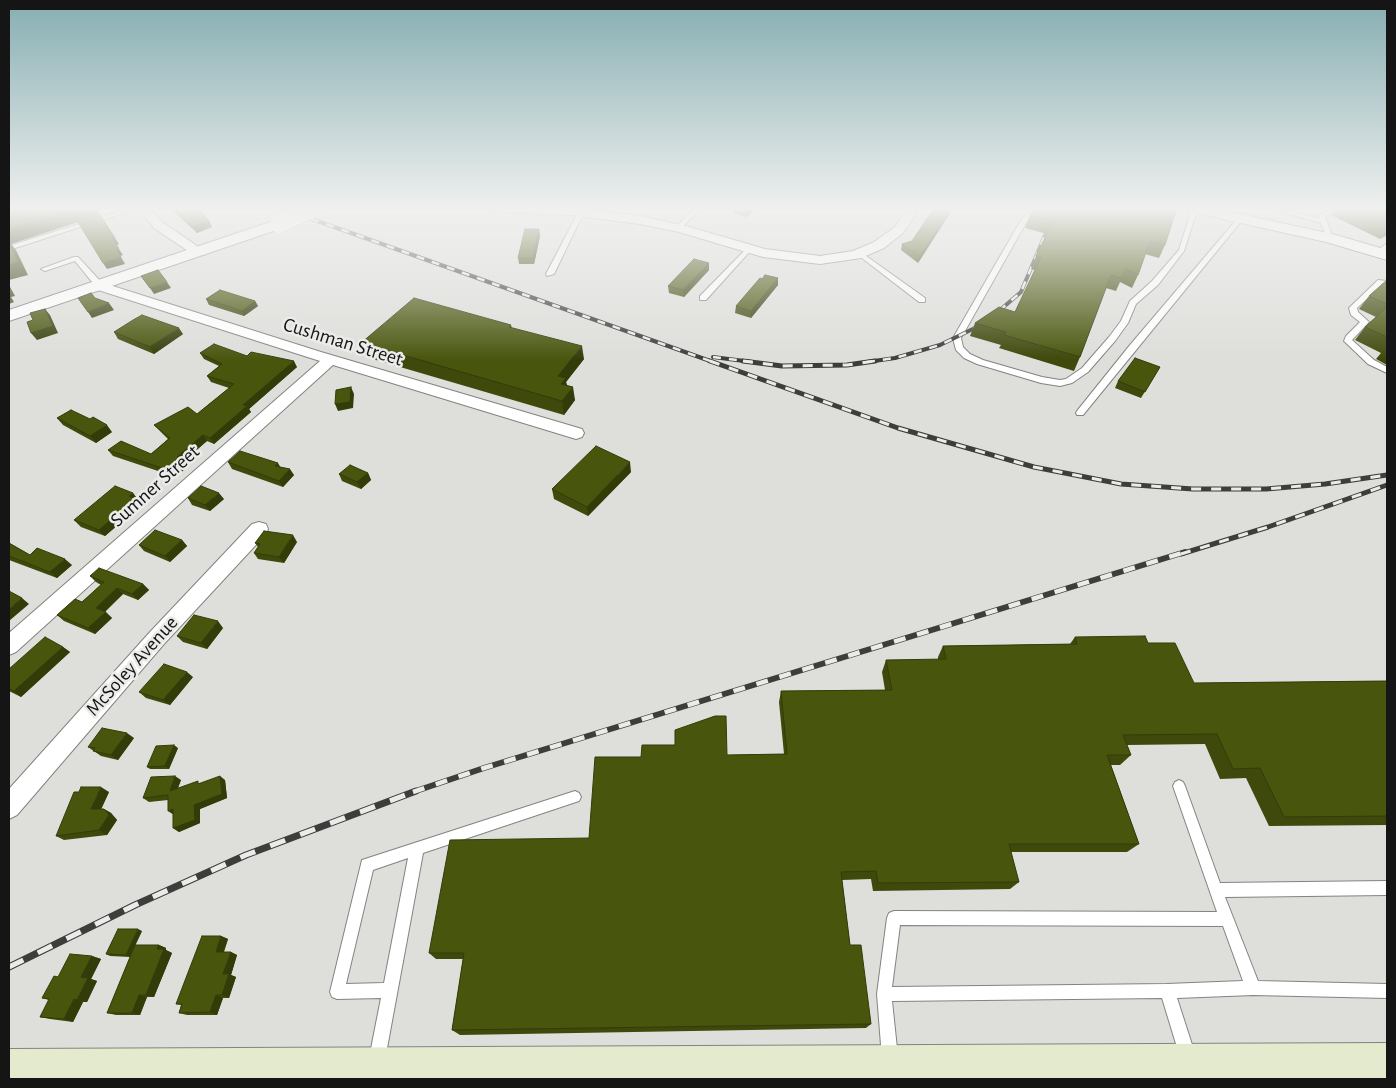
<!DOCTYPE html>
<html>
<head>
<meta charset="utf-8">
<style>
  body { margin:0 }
  #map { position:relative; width:1396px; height:1088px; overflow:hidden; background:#dededb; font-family:"Alegreya Sans",sans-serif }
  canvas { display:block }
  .frame { position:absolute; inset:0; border:10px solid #141514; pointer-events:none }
</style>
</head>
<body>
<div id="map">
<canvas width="1396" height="1088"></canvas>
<div class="frame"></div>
</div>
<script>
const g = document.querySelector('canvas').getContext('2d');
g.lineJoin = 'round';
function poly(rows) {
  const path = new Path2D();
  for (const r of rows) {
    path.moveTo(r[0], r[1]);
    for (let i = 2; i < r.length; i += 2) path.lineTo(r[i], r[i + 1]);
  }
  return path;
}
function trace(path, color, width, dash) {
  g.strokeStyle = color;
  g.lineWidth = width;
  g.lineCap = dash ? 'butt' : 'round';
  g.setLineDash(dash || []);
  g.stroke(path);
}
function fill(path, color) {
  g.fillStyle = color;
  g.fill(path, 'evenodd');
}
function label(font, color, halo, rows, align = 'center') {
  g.font = font + ' "Alegreya Sans",sans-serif';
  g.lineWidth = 5;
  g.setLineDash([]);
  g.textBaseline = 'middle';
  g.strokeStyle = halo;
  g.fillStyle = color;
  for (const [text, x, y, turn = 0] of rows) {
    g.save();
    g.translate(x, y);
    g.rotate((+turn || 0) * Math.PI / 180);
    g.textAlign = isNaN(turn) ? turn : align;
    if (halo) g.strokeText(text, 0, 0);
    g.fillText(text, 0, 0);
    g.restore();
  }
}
const service = poly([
  [130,208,139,208,9,250,9,246,130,208],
  [695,208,702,208,680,229,676,229,676,227,695,208],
  [1033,208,1039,208,1027,221,961,338,963,347,970,354,983,360,1042,377,1060,380,1066,379,1082,368,1109,337,1121,321,1130,301,1152,281,1179,250,1192,208,1198,208,1184,251,1158,285,1136,304,1128,323,1115,341,1088,372,1072,383,1060,386,1041,383,977,364,964,358,956,350,953,338,1021,220,1033,208],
  [1229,208,1236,208,1227,216,1223,216,1223,214,1229,208],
  [1270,208,1280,208,1319,219,1319,215,1332,208,1340,208,1325,217,1333,238,1330,240,1327,238,1321,223,1271,209,1270,208],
  [579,211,584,212,554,274,547,276,546,274,579,211],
  [1238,218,1243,219,1083,415,1077,415,1076,413,1077,411,1130,345,1238,218],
  [1387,243,1387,248,1381,253,1377,253,1377,251,1387,243],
  [747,248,752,249,706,300,700,300,700,296,747,248],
  [858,253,862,253,925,298,925,302,919,302,858,255,858,253],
  [74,257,78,257,103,284,103,288,97,288,75,261,45,271,41,269,74,257],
  [1378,280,1387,281,1387,285,1383,284,1357,308,1358,312,1369,322,1352,340,1374,360,1387,367,1387,373,1368,364,1344,341,1346,336,1360,322,1351,315,1349,308,1378,280],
  [1179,780,1183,782,1185,786,1220,883,1387,881,1387,895,1225,897,1258,981,1387,984,1387,998,1253,995,1177,998,1196,1057,1193,1062,1188,1065,1183,1062,1180,1057,1162,998,892,1001,898,1058,895,1063,890,1066,885,1063,882,1058,877,994,887,918,889,913,894,911,1217,912,1173,786,1175,782,1179,780],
  [900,925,1223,926,1243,981,1167,984,892,987,900,925],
  [575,791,579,793,581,797,579,801,423,853,385,1059,382,1064,377,1067,372,1064,369,1059,381,998,337,999,332,997,330,992,362,860,575,791],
  [408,858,384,983,346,984,373,870,408,858]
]);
const minor = poly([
  [138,208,150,208,162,222,206,252,204,255,194,255,154,228,138,208],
  [485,208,574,208,640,216,686,226,765,249,820,256,853,251,874,242,895,227,908,208,920,208,903,233,884,248,861,258,820,264,763,257,679,232,640,224,570,215,491,212,485,208],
  [100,282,321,352,582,429,584,433,582,437,576,439,333,365,16,652,9,655,9,633,320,361,95,289,93,286,95,283,100,282],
  [259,522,266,524,268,529,266,534,164,644,17,815,9,819,9,789,150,632,252,524,259,522]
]);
const tertiary = poly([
  [1184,208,1213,208,1336,235,1387,250,1387,260,1326,242,1187,211,1184,208],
  [279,219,285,221,287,224,285,227,9,321,9,310,279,219]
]);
const secondary = poly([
  [1387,1043,1387,1079,9,1079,9,1049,1387,1043]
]);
const railFar3 = poly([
  [281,208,713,362],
  [713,357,752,362],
  [867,362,895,358,940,345,985,323,1021,292,1045,235]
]);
const railFar2 = poly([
  [710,361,898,428,1034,467,1121,484,1193,489,1266,489,1325,484,1387,475],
  [743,361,782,366,847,365,875,361],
  [1181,554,1268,527,1387,485]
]);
const railFar1 = poly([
  [413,792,484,768,1185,552]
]);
const rail = poly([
  [9,967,135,905,246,855,416,791]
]);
const tertiaryBridge = poly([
  [279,224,313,208]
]);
const wall = poly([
  [171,208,198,208,209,221,212,227,197,233,173,211],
  [733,208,756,208,747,217,733,213],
  [952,208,950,213,918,263,901,250,902,244,912,241],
  [1036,208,1165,245,1159,258,1145,254,1138,275,1132,288,1120,282,1116,291,1106,288,1080,357,1074,371,999,348,1001,345,970,336,975,323,1015,312,1035,270,1031,269,1036,256,1047,234,1025,228,1030,215],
  [1336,208,1387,208,1387,235,1380,239,1331,215],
  [539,229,540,236,534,264,519,264,518,258],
  [709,263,709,270,684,297,669,293,668,286],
  [778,278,778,285,751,318,735,313,736,306,762,279],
  [1387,280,1387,365,1376,359,1381,353,1355,340,1365,327,1376,317,1359,309,1369,296],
  [206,299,255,301,258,306,244,316,209,305],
  [511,325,512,328,584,359,566,382,567,385,575,400,564,415,366,357,361,343],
  [114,332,183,334,154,354,118,339],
  [200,353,247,356,297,367,249,409,251,412,214,444,207,441,185,460,189,465,176,477,113,456,108,450,151,454,168,439,154,425,197,414,229,388,211,382,207,376,219,366,204,359],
  [1160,367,1141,398,1115,388,1118,381],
  [57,418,112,432,96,443,63,425],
  [228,462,281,467,294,475,283,487,232,469],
  [631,472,588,516,554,499,552,489],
  [368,473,371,480,361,489,342,481,339,474],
  [133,493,138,500,137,501,141,505,105,536,81,527,74,520],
  [188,498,224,499,210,511,192,505],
  [182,540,187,546,170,562,144,551,139,545],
  [297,542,284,563,258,559,254,553,258,547,255,543],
  [9,543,30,555,72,565,57,578,9,560],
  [90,576,143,584,149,590,138,600,123,594,105,612,112,618,95,634,64,621,57,615,82,602,101,585,96,582],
  [223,628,207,649,183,642,177,636],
  [1075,637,1148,643,1194,683,1387,681,1387,825,1269,826,1246,778,1220,779,1205,744,1127,745,1131,755,1120,765,1111,765,1139,844,1127,852,1011,852,1019,882,1010,889,873,891,871,879,842,880,850,945,871,1024,866,1028,460,1035,452,1030,463,959,436,959,429,953,589,838,727,755,784,754,779,702,781,691,885,690,882,672,886,660,938,660,938,657,943,646,1070,644],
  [63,647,70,652,21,697,9,691,9,669],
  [193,677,170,705,146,698,139,692],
  [134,738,118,760,101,756,88,747],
  [178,748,169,769,150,769,147,767],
  [181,780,178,788,201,783,225,780,227,798,200,809,200,823,179,832,173,828,173,814,168,800,149,802,143,798],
  [109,792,101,809,104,809,111,813,117,820,107,835,64,840,56,836],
  [142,931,135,945,159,945,166,948,166,950,172,953,154,997,147,997,140,1015,116,1015,107,1013,130,957,110,956,106,954],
  [221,936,228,939,224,952,231,952,237,955,231,975,236,977,229,998,223,998,217,1015,187,1015,179,1013,181,1005,176,1004],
  [92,956,101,959,91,979,97,981,87,1002,83,1002,73,1022,50,1019,40,1017,49,1000,42,998,58,977]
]);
const shadedWall = poly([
  [78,208,109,208,98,211,100,215,11,244,16,250,28,275,9,280,9,229],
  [750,208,756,208,747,217,747,211],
  [952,208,950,213,918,263,920,256],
  [209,221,212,227,197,233,193,227],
  [539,229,540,236,534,264,533,258],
  [1387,229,1387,235,1380,239],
  [115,238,119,244,116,245,113,239],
  [119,249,123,255,120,256,116,250],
  [121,257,125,264,107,269,103,263],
  [709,263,709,270,684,297,683,290],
  [778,278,778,285,751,318,751,311],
  [167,282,171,288,154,294,150,288],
  [9,285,15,296,11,297,14,302,9,304],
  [255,301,258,306,244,316,242,311],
  [109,303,114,310,92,318,88,312],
  [45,309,50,315,58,333,37,340,31,333],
  [179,328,183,334,154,354,150,347],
  [582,346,584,359,566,382,568,391,563,397,558,376],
  [294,361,297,367,249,409,251,412,214,444,210,438,243,405],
  [351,387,354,394,353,408,338,411,335,404],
  [573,387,575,400,564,415,562,401],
  [107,425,112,432,96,443,90,436],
  [203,435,207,441,185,460,189,465,176,477,171,471,177,457],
  [630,462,631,472,588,516,587,507],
  [278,463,282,470,275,466],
  [290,469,294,475,283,487,279,481],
  [368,473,371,480,361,489,357,482],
  [133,493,138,500,137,501,141,505,105,536,99,530],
  [219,493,224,499,210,511,205,505],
  [293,535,297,542,284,563,279,557],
  [182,540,187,546,170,562,165,556],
  [65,559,72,565,57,578,50,572],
  [143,584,149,590,138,600,132,594],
  [117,588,123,594,102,614,96,608],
  [22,598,29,604,9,621,9,609],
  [106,612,112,618,95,634,88,628],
  [218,621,223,628,207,649,201,643],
  [63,647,70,652,21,697,14,691],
  [187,672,193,677,170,705,163,700],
  [127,733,134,738,118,760,111,755],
  [174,745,178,748,169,769,165,766],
  [175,776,181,780,175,795,170,791],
  [220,776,225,780,227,798,200,809,200,823,179,832,173,828],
  [101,787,109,792,99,814,91,809],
  [104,809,111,813,117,820,107,835,99,830],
  [173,809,174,815,168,811],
  [138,929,142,931,130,957,126,955],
  [221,936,228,939,222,956,216,952],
  [159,945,166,948,166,950,172,953,154,997,146,995,157,949],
  [231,952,237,955,231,975,236,977,229,998,222,995,223,974],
  [92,956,101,959,91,979,97,981,87,1002,77,1000,81,977],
  [139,995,147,997,140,1015,132,1013],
  [216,995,223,998,217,1015,210,1012],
  [74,999,83,1002,73,1022,64,1019]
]);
const building = poly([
  [9,208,78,208,9,229,9,208],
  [173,208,198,208,209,221,193,227,173,208],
  [736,208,750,208,747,211,736,208],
  [934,208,951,208,920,256,902,244,912,241,934,208],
  [1036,208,1177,208,1165,245,1150,241,1138,275,1126,269,1122,278,1111,275,1080,357,1004,335,1006,332,975,323,999,307,1015,312,1041,257,1036,256,1053,221,1030,215,1036,208],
  [1350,208,1387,208,1387,225,1350,208],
  [100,215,115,238,113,239,119,249,116,250,121,257,103,263,78,222,100,215],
  [525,229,539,229,533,258,518,258,525,229],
  [9,242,18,262,9,265,9,242],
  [694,259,709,263,683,290,668,286,694,259],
  [158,270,167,282,150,288,141,276,158,270],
  [765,275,778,278,751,311,736,306,760,278,762,279,765,275],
  [1387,280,1387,304,1369,296,1387,280],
  [220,290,255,301,242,311,206,299,220,290],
  [91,293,95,298,109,303,88,312,78,298,91,293],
  [414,298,511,325,509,327,582,346,558,376,566,378,561,384,573,387,562,401,361,343,414,298],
  [1387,307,1387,337,1365,327,1387,307],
  [45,309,53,326,31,333,27,322,33,320,30,313,45,309],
  [142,315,179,328,150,347,114,332,133,320,142,315],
  [214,344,247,356,251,352,294,361,243,405,247,406,210,438,203,435,177,457,185,459,171,471,108,450,121,441,151,454,170,438,154,425,188,407,197,414,234,384,207,376,222,364,200,353,214,344],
  [1135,358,1160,367,1145,392,1118,381,1135,358],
  [351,387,350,402,335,404,336,390,351,387],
  [71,410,90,419,93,417,107,425,90,436,57,418,71,410],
  [596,446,630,462,587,507,552,489,596,446],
  [240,451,278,463,275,466,290,469,279,481,228,462,240,451],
  [350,465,368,473,357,482,339,474,350,465],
  [115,486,133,493,129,496,135,499,99,530,74,520,115,486],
  [201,486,219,493,205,505,188,498,201,486],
  [155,530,182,540,165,556,139,545,155,530],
  [264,531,293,535,279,557,254,553,260,544,255,543,264,531],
  [9,543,30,555,37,548,65,559,50,572,9,556,9,543],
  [99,568,143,584,132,594,117,588,96,608,106,612,88,628,57,615,75,599,82,602,104,582,90,576,99,568],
  [9,591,22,598,9,609,9,591],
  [194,615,218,621,201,643,177,636,194,615],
  [1145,636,1148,643,1175,643,1194,683,1387,681,1387,816,1284,817,1260,768,1233,769,1217,734,1123,735,1131,755,1107,755,1139,844,1009,844,1019,882,878,883,876,871,841,872,850,945,861,945,871,1024,452,1030,464,953,429,953,450,840,589,838,595,757,641,757,642,745,675,745,675,730,715,716,726,716,727,755,787,754,781,691,892,690,886,660,946,659,943,646,1077,644,1075,637,1145,636],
  [45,637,63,647,14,691,9,689,9,669,45,637],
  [164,664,187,672,163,700,139,692,164,664],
  [102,728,127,733,111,755,93,751,95,748,88,747,102,728],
  [174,745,165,766,147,767,156,746,174,745],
  [175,776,170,791,198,781,198,784,220,776,222,794,194,805,195,820,173,828,173,809,168,811,168,795,143,798,151,777,175,776],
  [81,787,101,787,91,809,104,809,109,815,99,830,56,836,74,792,79,792,81,787],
  [118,929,138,929,126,955,106,954,118,929],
  [202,936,221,936,216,952,231,952,223,974,229,974,222,995,216,995,210,1012,179,1013,182,1004,176,1004,202,936],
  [135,945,159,945,157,949,164,949,146,995,139,995,132,1013,107,1013,135,945],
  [70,954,92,956,81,977,88,978,77,1000,74,999,64,1019,40,1017,49,999,42,998,54,976,58,977,70,954]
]);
const streetNames = [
  ["Cushman Street",343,342,17],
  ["Sumner Street",155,486,-42],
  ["McSoley Avenue",132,666,-48]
];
trace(service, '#838481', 2);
trace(minor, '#838481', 2);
trace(tertiary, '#838481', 2);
trace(secondary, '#838481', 2);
fill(service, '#fff');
fill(minor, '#fff');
fill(tertiary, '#fff');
fill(secondary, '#e3eace');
trace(railFar3, '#3d3e3c', 4);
trace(railFar2, '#3d3e3c', 5);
trace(railFar1, '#3d3e3c', 6);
trace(rail, '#3d3e3c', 7);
trace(railFar3, '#ebece9', 2.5, [8]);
trace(railFar2, '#ebece9', 3, [10]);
trace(railFar1, '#ebece9', 4.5, [12]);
trace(rail, '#ebece9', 5, [16]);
trace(tertiaryBridge, '#838481', 19, []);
trace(tertiaryBridge, '#fff', 18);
fill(wall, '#3e490b');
fill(shadedWall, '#323c09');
fill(building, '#48550d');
trace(building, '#323c09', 1);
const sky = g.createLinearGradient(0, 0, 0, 360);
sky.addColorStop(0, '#86aeb2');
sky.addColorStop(0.58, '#f0f0ef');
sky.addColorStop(1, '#f0f0ef00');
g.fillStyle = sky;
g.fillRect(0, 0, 1396, 360);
label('20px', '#141514', '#ebece9', streetNames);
</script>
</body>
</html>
